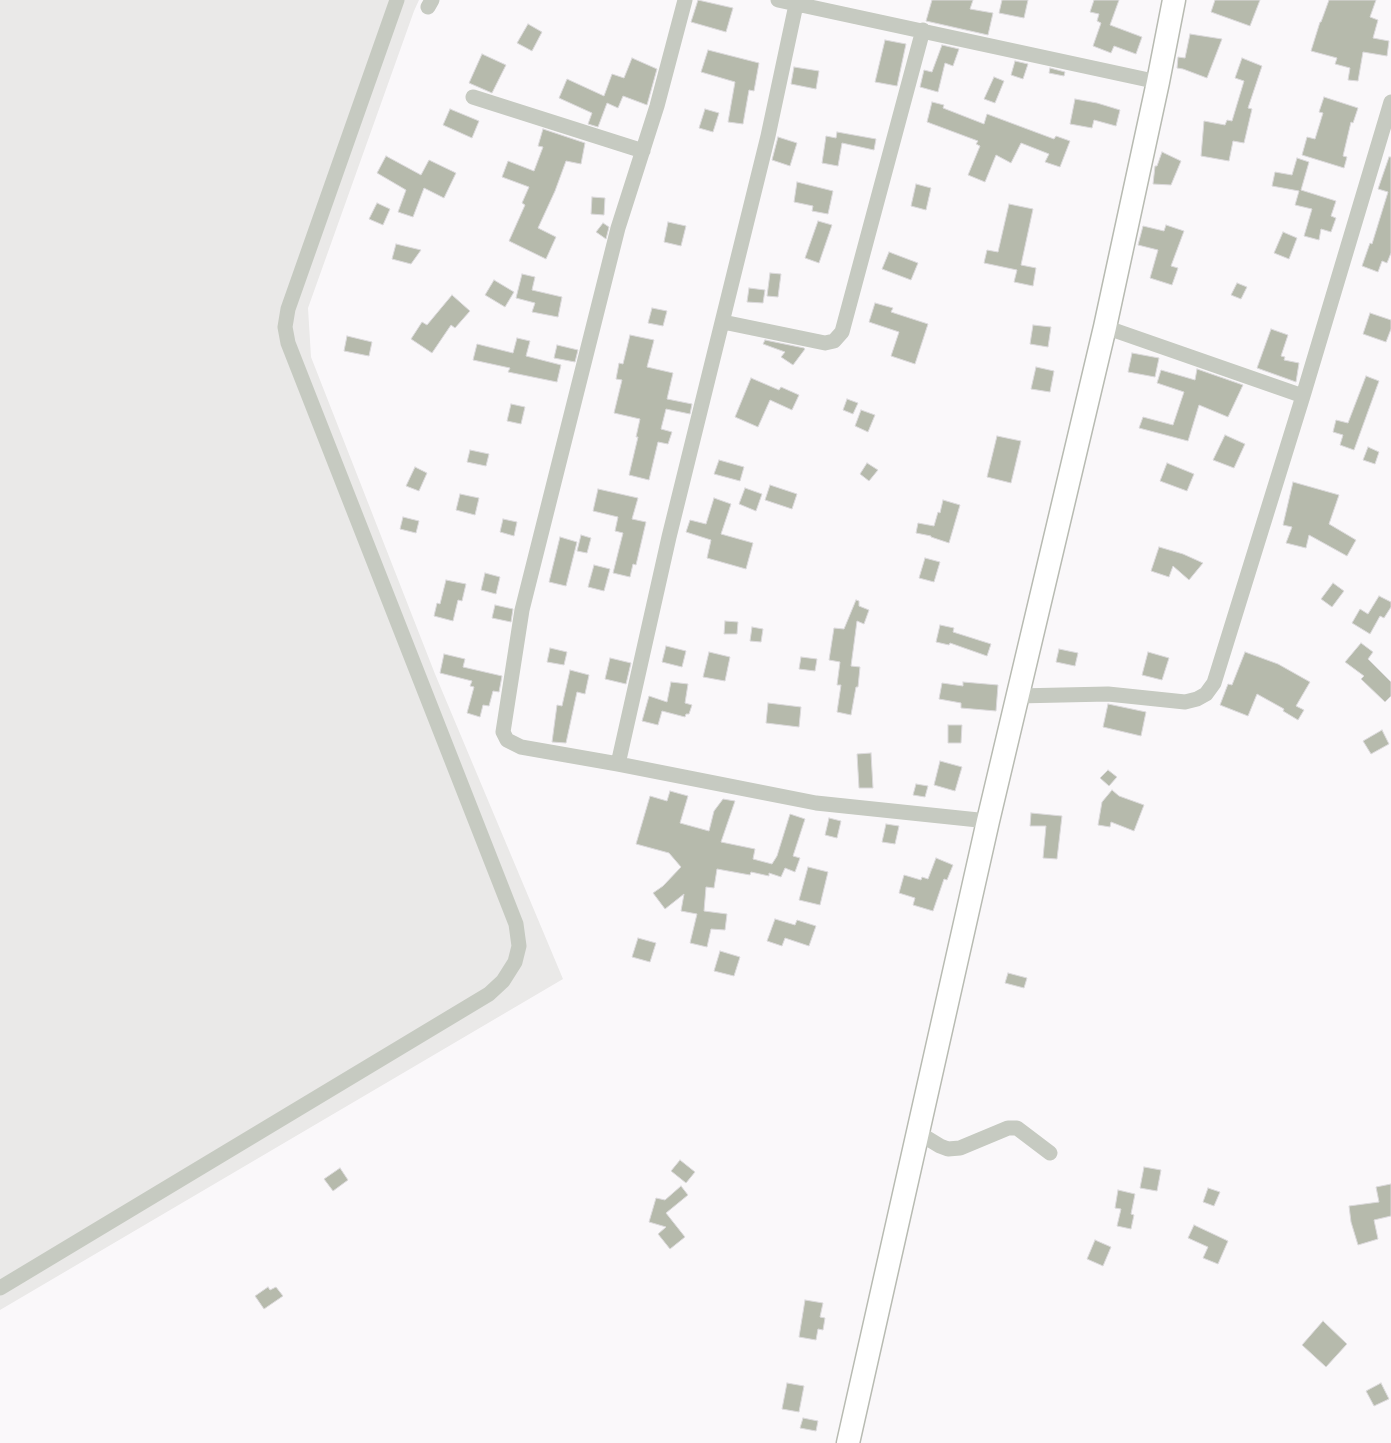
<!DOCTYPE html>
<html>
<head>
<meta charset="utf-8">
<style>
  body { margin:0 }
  canvas { display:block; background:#faf8fa }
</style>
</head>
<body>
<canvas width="1391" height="1443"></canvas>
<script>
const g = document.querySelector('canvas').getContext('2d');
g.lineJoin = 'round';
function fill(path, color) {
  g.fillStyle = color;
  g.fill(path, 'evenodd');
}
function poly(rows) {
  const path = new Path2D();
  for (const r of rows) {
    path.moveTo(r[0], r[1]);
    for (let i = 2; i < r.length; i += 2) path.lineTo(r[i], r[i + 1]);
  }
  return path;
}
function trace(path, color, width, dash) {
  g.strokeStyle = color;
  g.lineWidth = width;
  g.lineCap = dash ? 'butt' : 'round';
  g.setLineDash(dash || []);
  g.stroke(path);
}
const built = poly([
  [0,0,419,0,414,11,308,308,311,357,435,674,563,979,0,1310]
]);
const building = poly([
  [698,0,733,8,726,32,691,22,698,0],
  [932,0,973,0,970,9,993,13,988,35,926,21,932,0],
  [1002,0,1028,0,1024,18,999,13,1002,0],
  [1094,0,1119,0,1110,25,1142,37,1136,54,1114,46,1111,53,1093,46,1101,23,1097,21,1099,14,1090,12,1094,0],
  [1215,0,1260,0,1250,26,1211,12,1215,0],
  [1329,0,1376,0,1370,17,1378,20,1373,38,1389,41,1387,56,1363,52,1358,81,1348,80,1350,68,1335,64,1337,58,1311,51,1320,22,1321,22,1329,0],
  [528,24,542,32,532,51,517,43,528,24],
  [1190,34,1222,39,1207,78,1183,69,1177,68,1178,57,1185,58,1190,34],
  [885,40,906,44,897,86,875,82,885,40],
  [942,45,959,49,953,66,945,63,938,92,920,87,924,70,932,72,942,45],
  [708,50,759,63,754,91,749,90,743,124,728,122,735,82,701,72,708,50],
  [482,54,506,65,492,93,469,83,482,54],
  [632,58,657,69,647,105,623,96,618,108,607,103,598,127,588,124,592,113,559,98,567,79,604,96,612,74,624,78,632,58],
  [1242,58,1262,66,1248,108,1252,109,1244,143,1233,141,1229,161,1201,156,1204,121,1225,125,1227,120,1232,121,1244,81,1235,78,1242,58],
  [1015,61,1028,64,1023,79,1011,75,1015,61],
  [794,67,819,71,816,89,791,84,794,67],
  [1050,68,1065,72,1064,76,1049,73,1050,68],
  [994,77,1004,81,995,103,984,99,994,77],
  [1324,97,1358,108,1353,123,1351,122,1343,156,1347,157,1344,168,1302,155,1307,137,1315,139,1323,113,1319,112,1324,97],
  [1075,99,1097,103,1120,110,1116,126,1094,120,1092,128,1070,124,1075,99],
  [932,102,944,105,943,108,984,124,987,114,1054,139,1056,136,1070,141,1060,167,1045,162,1049,154,1021,143,1011,163,996,155,985,182,968,175,980,146,976,144,978,141,927,122,932,102],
  [450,109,479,121,472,138,443,125,450,109],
  [705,109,719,113,713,132,699,128,705,109],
  [543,129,585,143,581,164,566,161,555,191,538,228,556,237,546,259,509,241,525,205,522,203,529,187,502,177,508,161,534,171,543,147,538,146,543,129],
  [837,132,876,139,874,150,842,143,838,166,822,163,826,136,836,138,837,132],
  [778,137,797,143,790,166,772,160,778,137],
  [1162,152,1181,161,1171,185,1153,184,1155,166,1157,166,1162,152],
  [386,156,421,175,429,160,456,173,444,198,424,188,413,217,398,212,406,190,377,173,386,156],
  [1389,157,1391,157,1391,253,1387,263,1382,261,1378,272,1362,266,1370,243,1372,244,1388,192,1378,189,1389,157],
  [1297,158,1309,162,1301,190,1336,201,1331,216,1336,218,1331,232,1321,229,1319,240,1304,236,1312,209,1295,205,1299,191,1272,186,1275,172,1292,175,1297,158],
  [797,182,833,191,828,214,812,211,813,206,794,202,797,182],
  [916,184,931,188,926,210,911,206,916,184],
  [592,197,605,198,604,215,591,214,592,197],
  [377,203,390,209,383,225,369,219,377,203],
  [1009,204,1033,209,1021,265,1036,268,1033,286,1014,282,1017,270,984,263,987,250,998,252,1009,204],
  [818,221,832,225,819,263,805,258,818,221],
  [668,222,686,226,681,246,664,242,668,222],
  [603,223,609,227,606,239,596,232,603,223],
  [1166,225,1184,231,1171,266,1178,268,1172,285,1150,278,1158,250,1138,245,1143,226,1164,231,1166,225],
  [1283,232,1297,238,1289,259,1274,253,1283,232],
  [396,244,421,250,411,264,392,259,396,244],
  [889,252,918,263,911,280,882,269,889,252],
  [770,273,781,274,778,297,767,296,770,273],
  [522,274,535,277,532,290,562,297,558,317,532,312,535,303,516,298,522,274],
  [494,280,514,292,505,307,485,295,494,280],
  [1237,283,1247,287,1241,299,1231,295,1237,283],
  [749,288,765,290,763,303,747,302,749,288],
  [452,295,470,311,455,328,451,325,432,353,411,339,422,322,427,325,452,295],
  [875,303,893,308,891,312,928,324,915,364,891,356,899,332,869,322,875,303],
  [652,308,667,311,663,326,648,323,652,308],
  [1370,313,1391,320,1391,329,1386,342,1363,334,1370,313],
  [1033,325,1051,327,1048,347,1030,344,1033,325],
  [1271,329,1288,335,1281,356,1285,357,1284,360,1299,363,1296,382,1257,368,1271,329],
  [630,335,654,340,647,367,673,373,667,399,692,404,690,414,666,409,661,429,672,432,668,444,658,442,649,480,629,475,638,437,636,437,640,419,614,413,622,380,616,379,619,363,623,364,630,335],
  [347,336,372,342,369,356,344,351,347,336],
  [517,338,530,341,526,356,561,365,557,382,508,372,510,368,473,360,477,344,513,353,517,338],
  [765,340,804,348,805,349,793,365,781,357,785,352,763,344,765,340],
  [557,345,578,350,575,362,554,358,557,345],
  [1132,353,1159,358,1155,377,1128,372,1132,353],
  [1036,367,1054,371,1050,392,1031,389,1036,367],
  [1197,369,1243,385,1228,417,1199,405,1188,441,1139,428,1143,417,1173,425,1184,392,1157,383,1161,370,1195,380,1197,369],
  [1366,376,1379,381,1354,450,1340,445,1343,435,1333,432,1336,420,1348,423,1366,376],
  [751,378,779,390,781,387,799,395,792,410,770,400,758,427,735,417,751,378],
  [847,399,858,403,853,414,843,410,847,399],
  [511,404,525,407,521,424,507,421,511,404],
  [861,410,875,415,868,432,855,426,861,410],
  [1225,435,1245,444,1234,468,1213,460,1225,435],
  [997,436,1021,441,1011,483,987,477,997,436],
  [1368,447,1379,452,1375,464,1363,460,1368,447],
  [470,450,489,454,486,466,467,462,470,450],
  [719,460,744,467,740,481,714,474,719,460],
  [867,463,878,470,869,481,860,474,867,463],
  [1167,463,1194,474,1187,491,1160,481,1167,463],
  [415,467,427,473,419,491,406,486,415,467],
  [1293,482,1339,495,1329,524,1356,540,1347,556,1309,535,1306,548,1286,543,1292,527,1283,525,1293,482],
  [770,485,797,494,792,509,765,500,770,485],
  [745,488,762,494,756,511,739,504,745,488],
  [598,489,638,498,632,519,646,522,636,565,633,564,630,577,613,573,623,533,615,531,618,517,593,511,598,489],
  [460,494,479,498,475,515,456,510,460,494],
  [714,498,731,504,721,534,753,543,746,569,707,558,711,540,686,532,690,520,706,524,714,498],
  [943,500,960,505,949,543,931,537,931,536,916,533,918,523,934,526,938,512,940,513,943,500],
  [403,517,419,521,416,533,400,529,403,517],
  [503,519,517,522,514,536,500,532,503,519],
  [581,535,591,538,587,553,577,551,581,535],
  [560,537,577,542,566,586,549,582,560,537],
  [1159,547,1183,554,1203,563,1189,580,1173,566,1169,577,1151,571,1159,547],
  [925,558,940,562,934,582,919,578,925,558],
  [594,565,610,569,604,591,588,587,594,565],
  [485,573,500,577,496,594,481,590,485,573],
  [446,580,466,584,462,601,458,600,453,621,434,616,437,603,440,604,446,580],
  [1333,583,1344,591,1332,607,1321,599,1333,583],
  [1379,596,1391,602,1391,607,1384,618,1380,616,1370,634,1352,623,1360,609,1368,614,1379,596],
  [856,600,859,601,859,606,869,610,864,624,857,621,851,666,860,667,858,687,856,687,851,715,837,712,841,685,837,685,840,662,829,660,834,628,844,629,856,600],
  [495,605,513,609,511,622,492,618,495,605],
  [725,621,738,622,737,634,724,634,725,621],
  [940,625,954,628,953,632,991,644,987,656,950,643,949,645,936,642,940,625],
  [752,627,763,629,761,642,750,641,752,627],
  [1361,643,1373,652,1368,659,1391,682,1391,696,1385,702,1361,679,1364,676,1345,662,1361,643],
  [666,646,686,651,682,667,662,662,666,646],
  [550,648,567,652,564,665,547,662,550,648],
  [1059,649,1078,653,1075,666,1056,662,1059,649],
  [709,652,730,657,725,681,703,677,709,652],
  [1148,652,1169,658,1162,680,1142,675,1148,652],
  [1245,652,1278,664,1310,682,1296,706,1304,710,1298,720,1283,711,1284,709,1257,694,1248,716,1220,705,1228,684,1232,685,1245,652],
  [444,654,465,659,463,667,502,676,499,692,493,691,489,706,483,705,480,717,467,713,474,687,470,686,472,681,440,673,444,654],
  [801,657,817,659,815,671,799,669,801,657],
  [610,658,631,663,626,684,605,679,610,658],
  [570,670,589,675,585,694,577,692,566,743,552,742,557,705,562,706,570,670],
  [671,682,688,684,685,703,692,705,689,714,686,714,685,717,662,711,658,725,642,721,649,696,667,702,671,682],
  [963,682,998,685,996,711,961,708,961,703,939,699,942,683,963,686,963,682],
  [768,703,801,707,799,727,766,723,768,703],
  [1108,704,1146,712,1141,736,1103,727,1108,704],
  [948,725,962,725,961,743,948,743,948,725],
  [1382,730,1389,744,1371,754,1363,741,1382,730],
  [871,753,873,788,859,788,857,754,871,753],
  [940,761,962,767,955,791,934,785,940,761],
  [1108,770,1117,777,1109,786,1100,778,1108,770],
  [916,784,928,786,925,797,913,795,916,784],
  [1112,790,1119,796,1144,805,1134,831,1111,822,1110,827,1098,825,1102,802,1112,790],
  [670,791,688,796,680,823,709,831,714,811,723,799,735,801,721,842,755,849,753,859,772,864,777,856,790,814,805,819,793,856,800,858,795,872,785,868,781,877,769,873,769,876,751,872,750,875,717,869,714,888,706,887,704,911,727,914,725,930,711,929,707,947,690,943,697,914,681,911,684,894,665,909,653,893,663,886,681,867,669,853,636,844,650,796,667,801,670,791],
  [1031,813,1062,816,1057,859,1043,858,1046,826,1030,826,1031,813],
  [829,818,841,821,837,838,825,835,829,818],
  [886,824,899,826,895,844,882,842,886,824],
  [936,858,953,865,947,880,944,879,933,911,913,905,915,898,899,893,904,875,921,880,922,877,928,879,936,858],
  [808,867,828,872,820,905,799,900,808,867],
  [775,919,795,925,797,920,816,926,809,946,785,938,782,946,767,941,775,919],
  [638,938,656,943,650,962,632,957,638,938],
  [720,951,740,957,734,976,714,971,720,951],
  [1008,973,1027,978,1024,988,1005,983,1008,973],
  [680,1160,695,1172,686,1183,671,1171,680,1160],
  [1144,1167,1161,1170,1157,1191,1140,1188,1144,1167],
  [340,1168,348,1180,333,1191,324,1179,340,1168],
  [1391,1184,1391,1216,1374,1220,1378,1239,1358,1245,1351,1222,1349,1206,1379,1202,1376,1187,1391,1184],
  [681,1186,688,1195,666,1213,685,1237,670,1249,658,1234,666,1227,649,1222,656,1198,665,1200,681,1186],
  [1208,1188,1220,1192,1214,1206,1203,1202,1208,1188],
  [1118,1190,1135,1194,1131,1214,1134,1215,1131,1229,1117,1226,1121,1209,1115,1208,1118,1190],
  [1194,1225,1228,1241,1218,1264,1203,1258,1208,1247,1188,1238,1194,1225],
  [1095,1240,1111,1247,1103,1266,1087,1259,1095,1240],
  [268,1287,270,1290,276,1287,283,1296,264,1309,255,1296,268,1287],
  [805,1300,823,1303,820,1317,825,1318,823,1330,818,1329,816,1340,799,1337,805,1300],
  [1323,1321,1347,1344,1326,1367,1302,1345,1323,1321],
  [787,1383,804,1386,799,1412,782,1409,787,1383],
  [1381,1383,1389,1399,1374,1406,1366,1391,1381,1383],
  [803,1418,818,1421,816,1431,800,1428,803,1418]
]);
const minor = poly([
  [685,0,657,106,618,228,522,610,503,732,507,740,521,747,618,764,816,803,988,821],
  [778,0,1158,82],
  [428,7,432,0],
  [473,97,643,151],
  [723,322,825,343,834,341,842,332,923,30],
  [1105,327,1303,396],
  [1017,696,1108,694,1185,702,1197,699,1206,694,1214,683,1303,396,1391,102],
  [618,764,669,537,768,136,797,0],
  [917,1132,940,1146,948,1149,960,1148,1008,1128,1017,1128,1050,1153],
  [0,1288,489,994,503,981,515,962,519,946,516,924,288,343,285,327,288,309,397,0]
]);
const highway = poly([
  [848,1443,988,821,1105,327,1158,82,1174,0]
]);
fill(built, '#eae9e8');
fill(building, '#b6baac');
trace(building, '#dcdadc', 1);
trace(highway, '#b8bbb2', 25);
trace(minor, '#c6cac1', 15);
trace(highway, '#fff', 22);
</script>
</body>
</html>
